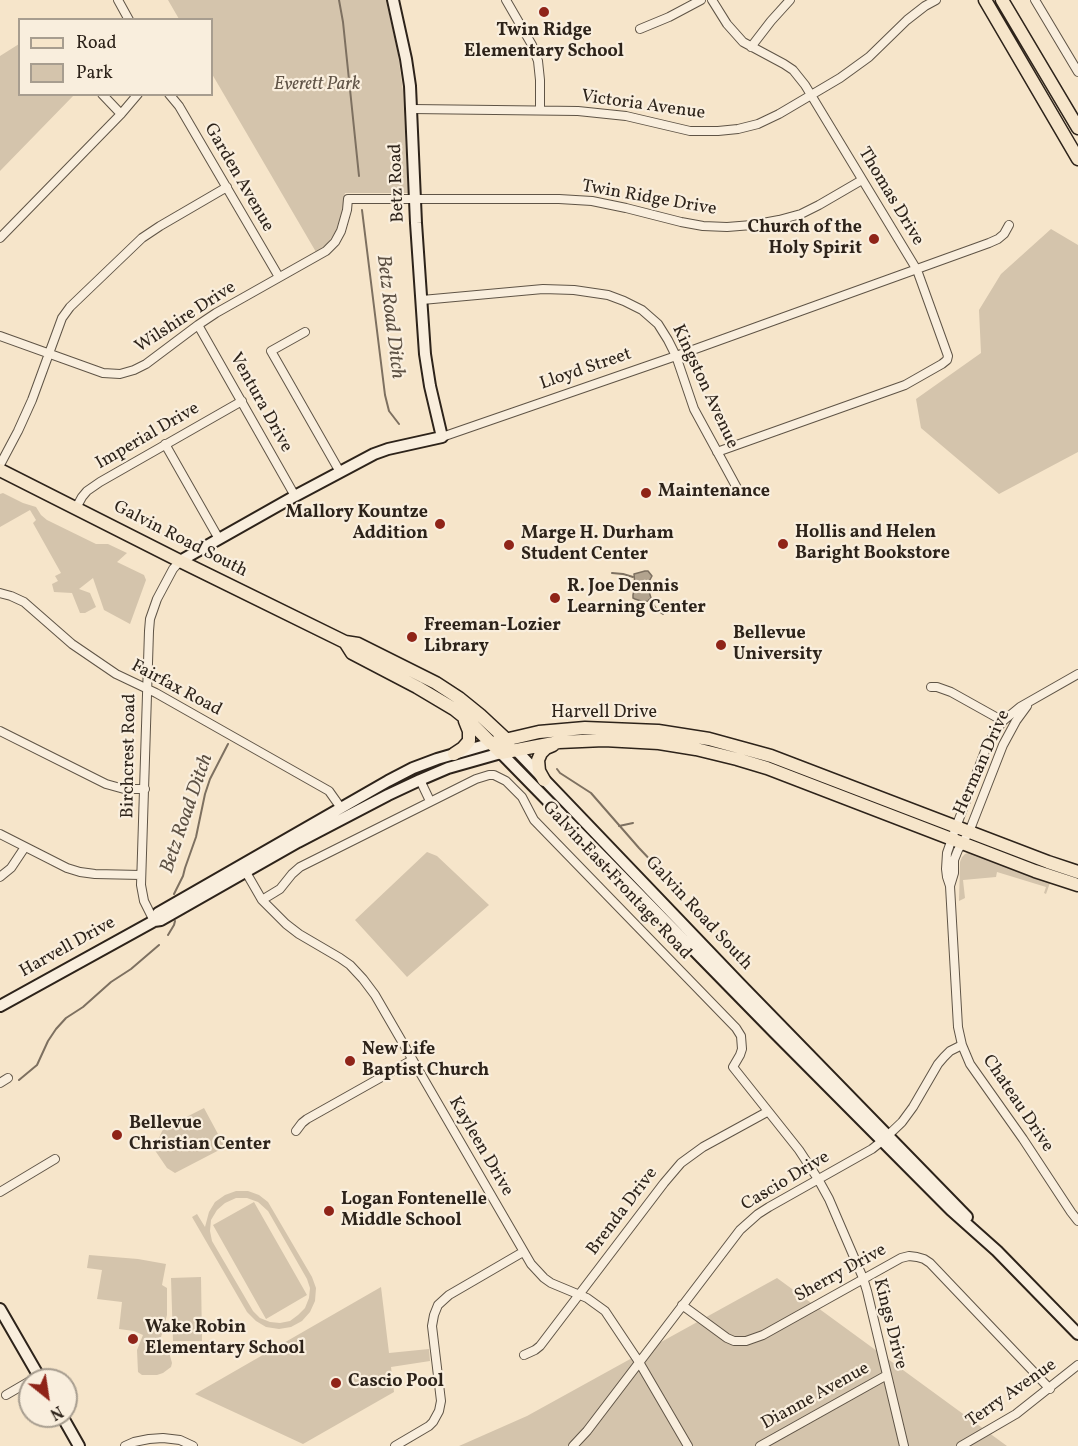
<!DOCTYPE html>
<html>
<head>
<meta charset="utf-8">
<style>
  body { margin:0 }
  #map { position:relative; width:1078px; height:1446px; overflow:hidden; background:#f6e5ca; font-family:Vollkorn,serif }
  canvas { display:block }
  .legend { position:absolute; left:18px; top:18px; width:195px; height:78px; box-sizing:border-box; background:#f9eedd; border:2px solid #a79d8f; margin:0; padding:8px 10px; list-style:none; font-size:18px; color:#2d231a }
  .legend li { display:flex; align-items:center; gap:12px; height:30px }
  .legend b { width:30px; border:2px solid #a79d8f }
  .north { position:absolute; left:18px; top:1368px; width:60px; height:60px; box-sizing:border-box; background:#f9eedd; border:2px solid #a79d8f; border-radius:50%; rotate:150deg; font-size:16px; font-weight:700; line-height:24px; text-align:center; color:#2d231a }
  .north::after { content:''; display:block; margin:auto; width:21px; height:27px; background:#8f2418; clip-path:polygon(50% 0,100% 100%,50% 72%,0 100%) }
</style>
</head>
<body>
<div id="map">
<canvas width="1078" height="1446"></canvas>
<ul class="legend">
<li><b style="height:8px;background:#f6e5ca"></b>Road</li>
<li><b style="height:16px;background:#d4c4ac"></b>Park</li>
</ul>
<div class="north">N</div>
</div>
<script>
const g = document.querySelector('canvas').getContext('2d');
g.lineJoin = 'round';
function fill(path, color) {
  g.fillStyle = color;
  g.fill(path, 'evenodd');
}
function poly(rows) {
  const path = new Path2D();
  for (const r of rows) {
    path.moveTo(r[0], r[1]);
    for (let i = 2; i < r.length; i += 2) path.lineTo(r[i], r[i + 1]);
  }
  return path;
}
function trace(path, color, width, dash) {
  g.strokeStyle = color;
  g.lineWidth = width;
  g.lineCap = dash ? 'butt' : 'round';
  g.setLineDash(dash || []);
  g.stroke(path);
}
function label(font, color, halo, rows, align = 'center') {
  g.font = font + ' Vollkorn,serif';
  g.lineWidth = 4.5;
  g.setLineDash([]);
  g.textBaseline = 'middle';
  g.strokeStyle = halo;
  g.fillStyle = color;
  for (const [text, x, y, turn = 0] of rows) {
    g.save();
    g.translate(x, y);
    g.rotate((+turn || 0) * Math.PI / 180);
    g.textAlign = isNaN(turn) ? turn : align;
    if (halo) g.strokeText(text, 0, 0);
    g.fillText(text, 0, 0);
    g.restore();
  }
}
const green = poly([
  [168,0,386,0,398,54,403,91,408,193,345,193,341,217,336,231,327,244,316,252,212,74,212,20,179,19],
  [19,44,20,94,74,95,0,171,0,56],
  [1051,229,1078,245,1078,452,999,494,921,428,916,399,981,353,979,310,1001,274],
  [3,493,23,503,36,507,41,515,47,520,96,544,108,544,127,553,117,562,144,575,146,580,130,624,104,610,93,578,79,589,90,593,96,607,85,613,80,613,72,593,54,592,52,584,58,581,55,576,61,573,33,523,36,520,30,510,0,527,0,494],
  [972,851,1051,880,1046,894,1044,893,1046,887,997,872,996,877,963,880,965,898,959,901,960,862,962,857,965,854],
  [427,852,437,856,489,905,407,977,355,920],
  [204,1108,225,1147,175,1173,167,1168,154,1149,163,1129],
  [236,1191,248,1191,259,1195,268,1202,312,1277,316,1288,315,1301,310,1312,302,1321,291,1327,279,1329,266,1327,256,1321,247,1312,192,1217,197,1214,205,1227,209,1212,215,1202,225,1195],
  [236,1198,247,1198,258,1202,268,1211,307,1279,310,1288,309,1298,305,1308,298,1315,290,1321,280,1323,270,1322,260,1318,253,1311,212,1241,210,1231,211,1220,217,1210,225,1203],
  [254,1202,307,1295,266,1319,213,1225],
  [89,1255,138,1259,166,1264,162,1285,167,1288,167,1315,160,1341,169,1352,172,1363,171,1367,163,1373,157,1375,142,1375,138,1372,137,1350,143,1335,134,1331,119,1329,122,1302,97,1299,102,1270,87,1268],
  [201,1277,202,1341,173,1341,171,1278],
  [777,1278,1007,1446,459,1446,527,1416],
  [381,1287,389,1353,429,1349,430,1361,391,1367,394,1392,303,1444,195,1394]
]);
const water = poly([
  [645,571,648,571,652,576,647,585,651,598,648,601,644,602,635,599,633,598,633,595,635,586,634,574,645,571]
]);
const stream = poly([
  [339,0,343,22,359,176],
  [362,210,385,395,389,411,399,424],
  [612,573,623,574,633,577],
  [649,600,652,602,656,609,663,614],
  [557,769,560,773,591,793,639,848,673,884],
  [619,826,633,823],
  [174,894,183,876,185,868,196,837,205,794,210,779,228,744],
  [168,935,174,925,175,921],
  [19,1080,37,1065,48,1041,56,1029,66,1018,83,1007,111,982,131,969,159,945]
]);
const street = poly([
  [118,0,129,20],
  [506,0,532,45,538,61,540,80,540,109],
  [712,0,727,24,743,42,784,64,793,70,805,85,917,270,948,356,947,360,942,364,905,385,717,452],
  [1035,0,1078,72],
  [640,29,669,17,701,0],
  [751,47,771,21,790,0],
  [102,94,121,114],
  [169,94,179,106,279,277],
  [412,109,578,111,626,116,690,131,718,131,738,129,758,124,779,114,840,78,869,57,907,20,925,6,936,0],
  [0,238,121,114,138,94],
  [422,300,543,289,574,290,608,295,624,301,642,310,658,324,668,340,676,356,694,409,737,488],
  [198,325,295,496],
  [305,332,271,351,340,472],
  [0,336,103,373,120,374,134,370,146,364,198,325,216,313,326,251,335,242,341,231,347,210,348,199,559,199,592,201,626,208,681,222,703,226,727,227,752,225,779,220,801,214,819,205,862,180],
  [442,437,676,356,989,243,998,239,1004,234,1009,225],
  [165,444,219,539],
  [0,465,18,431,32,400,62,318,70,307,142,238,160,226,227,187],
  [76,508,82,497,87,491,100,482,242,401],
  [0,593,11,596,24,602,72,644,116,674,156,693,329,791,341,808],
  [1078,674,1020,707,1003,721,997,729,987,746,956,827,947,853,946,869,947,877,950,886,958,1027,962,1045,970,1064,1023,1139,1071,1212,1078,1221],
  [931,687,937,687,951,692,1003,721],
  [0,731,106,784,124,789,145,789],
  [420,780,430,801],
  [0,834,67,868,80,872,95,874,141,875],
  [243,867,262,900,286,924,299,934,340,958,350,965,363,979,375,995,531,1264,544,1278,551,1283,587,1298,605,1311,639,1362,688,1446],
  [0,877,11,868,25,847],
  [950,886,954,873,954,860,958,850,969,832,1003,745,1016,721,1027,706],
  [262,900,280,889,292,874,300,867,476,779,489,775,494,775,506,781,522,797,534,820,736,1028,741,1036,742,1049,740,1055,733,1067,799,1150,818,1179,829,1199,863,1278,867,1291,904,1446],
  [154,921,144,901,141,885,149,631,150,619,157,599,173,569,180,561],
  [0,1083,8,1078],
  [296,1131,302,1123,307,1119,412,1060],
  [0,1192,55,1159],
  [682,1305,727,1338,734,1341,746,1341,763,1335,901,1258,909,1256,917,1257,924,1259,930,1263,1050,1389],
  [524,1355,535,1350,540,1346,664,1183,681,1163,703,1147,767,1112],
  [6,1395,30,1381],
  [125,1446,134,1442,149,1439,163,1438,180,1440,193,1446],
  [395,1446,429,1426,433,1422,439,1411,441,1401,432,1326,434,1315,438,1305,449,1295,523,1252],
  [573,1446,587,1431,740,1230,758,1214,769,1207,872,1149,882,1141,902,1122,913,1107,938,1064,944,1057,950,1051,962,1045],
  [760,1446,887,1375],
  [961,1446,1016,1414,1078,1365]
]);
const secondary = poly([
  [180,561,295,496,374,454,388,449,442,437,430,386,425,354,416,223,410,86,406,59,393,0],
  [516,750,740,984,967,1217],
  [154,921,158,913,388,781,413,768,437,759,492,743],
  [0,1006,154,921,161,920,298,842,388,795,420,780,448,768,501,753,774,1032,951,1210,997,1251,1078,1334],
  [0,1309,41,1380],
  [62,1416,79,1446]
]);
const primary = poly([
  [985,0,1078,159],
  [1002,0,1078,128],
  [0,470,180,561,345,642,358,644,436,683,459,698,480,715,509,742],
  [345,642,352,653,417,687,454,709,469,721,501,753,559,742,604,740,659,743,696,749,737,759,767,768,1035,871,1078,885],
  [492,743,539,732,585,728,658,731,709,739,771,756,1048,862,1078,872],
  [454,754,463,748,469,741,469,731,465,721],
  [544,780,539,771,538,760,541,753,546,748,553,745]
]);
const markers = [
  [544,12,6,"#8f2418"],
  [874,239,6,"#8f2418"],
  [646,493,6,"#8f2418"],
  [440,524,6,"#8f2418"],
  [783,544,6,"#8f2418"],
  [509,545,6,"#8f2418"],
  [555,598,6,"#8f2418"],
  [412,637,6,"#8f2418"],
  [721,645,6,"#8f2418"],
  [350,1061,6,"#8f2418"],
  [117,1135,6,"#8f2418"],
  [329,1211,6,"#8f2418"],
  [133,1339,6,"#8f2418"],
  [336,1383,6,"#8f2418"]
];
const poiNames = [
  ["Twin Ridge",544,32,"center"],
  ["Elementary School",544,53,"center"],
  ["Church of the",862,229,"right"],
  ["Holy Spirit",862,250,"right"],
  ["Maintenance",658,493],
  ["Mallory Kountze",428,514,"right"],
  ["Addition",428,535,"right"],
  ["Hollis and Helen",795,534],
  ["Baright Bookstore",795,555],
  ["Marge H. Durham",521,535],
  ["Student Center",521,556],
  ["R. Joe Dennis",567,588],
  ["Learning Center",567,609],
  ["Freeman-Lozier",424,627],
  ["Library",424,648],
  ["Bellevue",733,635],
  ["University",733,656],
  ["New Life",362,1051],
  ["Baptist Church",362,1072],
  ["Bellevue",129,1125],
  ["Christian Center",129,1146],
  ["Logan Fontenelle",341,1201],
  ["Middle School",341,1222],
  ["Wake Robin",145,1329],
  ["Elementary School",145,1350],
  ["Cascio Pool",348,1383]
];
const parkNames = [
  ["Everett Park",317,86]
];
const streetNames = [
  ["Victoria Avenue",643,106,8],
  ["Garden Avenue",238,178,60],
  ["Betz Road",398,183,-92],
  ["Thomas Drive",890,197,59],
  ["Twin Ridge Drive",649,199,10],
  ["Wilshire Drive",186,318,-33],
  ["Lloyd Street",586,370,-19],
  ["Kingston Avenue",704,387,65],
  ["Ventura Drive",260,403,61],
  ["Imperial Drive",148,437,-30],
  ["Galvin Road South",180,540,27],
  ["Fairfax Road",176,689,28],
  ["Harvell Drive",604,714],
  ["Birchcrest Road",130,756,-89],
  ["Herman Drive",983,763,-66],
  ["Galvin East Frontage Road",616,881,47],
  ["Galvin Road South",698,914,47],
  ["Harvell Drive",68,948,-29],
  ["Chateau Drive",1017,1104,56],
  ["Kayleen Drive",480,1147,60],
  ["Cascio Drive",786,1182,-31],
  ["Brenda Drive",623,1212,-53],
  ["Sherry Drive",841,1274,-29],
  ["Kings Drive",889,1324,76],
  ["Terry Avenue",1012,1394,-35],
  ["Dianne Avenue",816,1397,-29]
];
const waterNames = [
  ["Betz Road Ditch",389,317,83],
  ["Betz Road Ditch",188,814,-71]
];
fill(green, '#d4c4ac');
fill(water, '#b2a38e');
trace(water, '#7d7060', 1.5);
trace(stream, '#7d7060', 2);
trace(street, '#5f5446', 10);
trace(secondary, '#2d231a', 14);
trace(primary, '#2d231a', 15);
trace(street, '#f9eedd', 8);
trace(secondary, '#f9eedd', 10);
trace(primary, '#f6e5ca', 12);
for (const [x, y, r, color] of markers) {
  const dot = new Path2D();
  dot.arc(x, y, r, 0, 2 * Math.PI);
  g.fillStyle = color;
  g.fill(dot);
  trace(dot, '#f9eedd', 2);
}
label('bold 18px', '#2d231a', '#f9eedd', poiNames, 'left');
label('italic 18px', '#5f5346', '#f9eedd', parkNames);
label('18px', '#2d231a', '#f9eedd', streetNames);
label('italic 20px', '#5c5043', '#f9eedd', waterNames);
</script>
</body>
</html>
